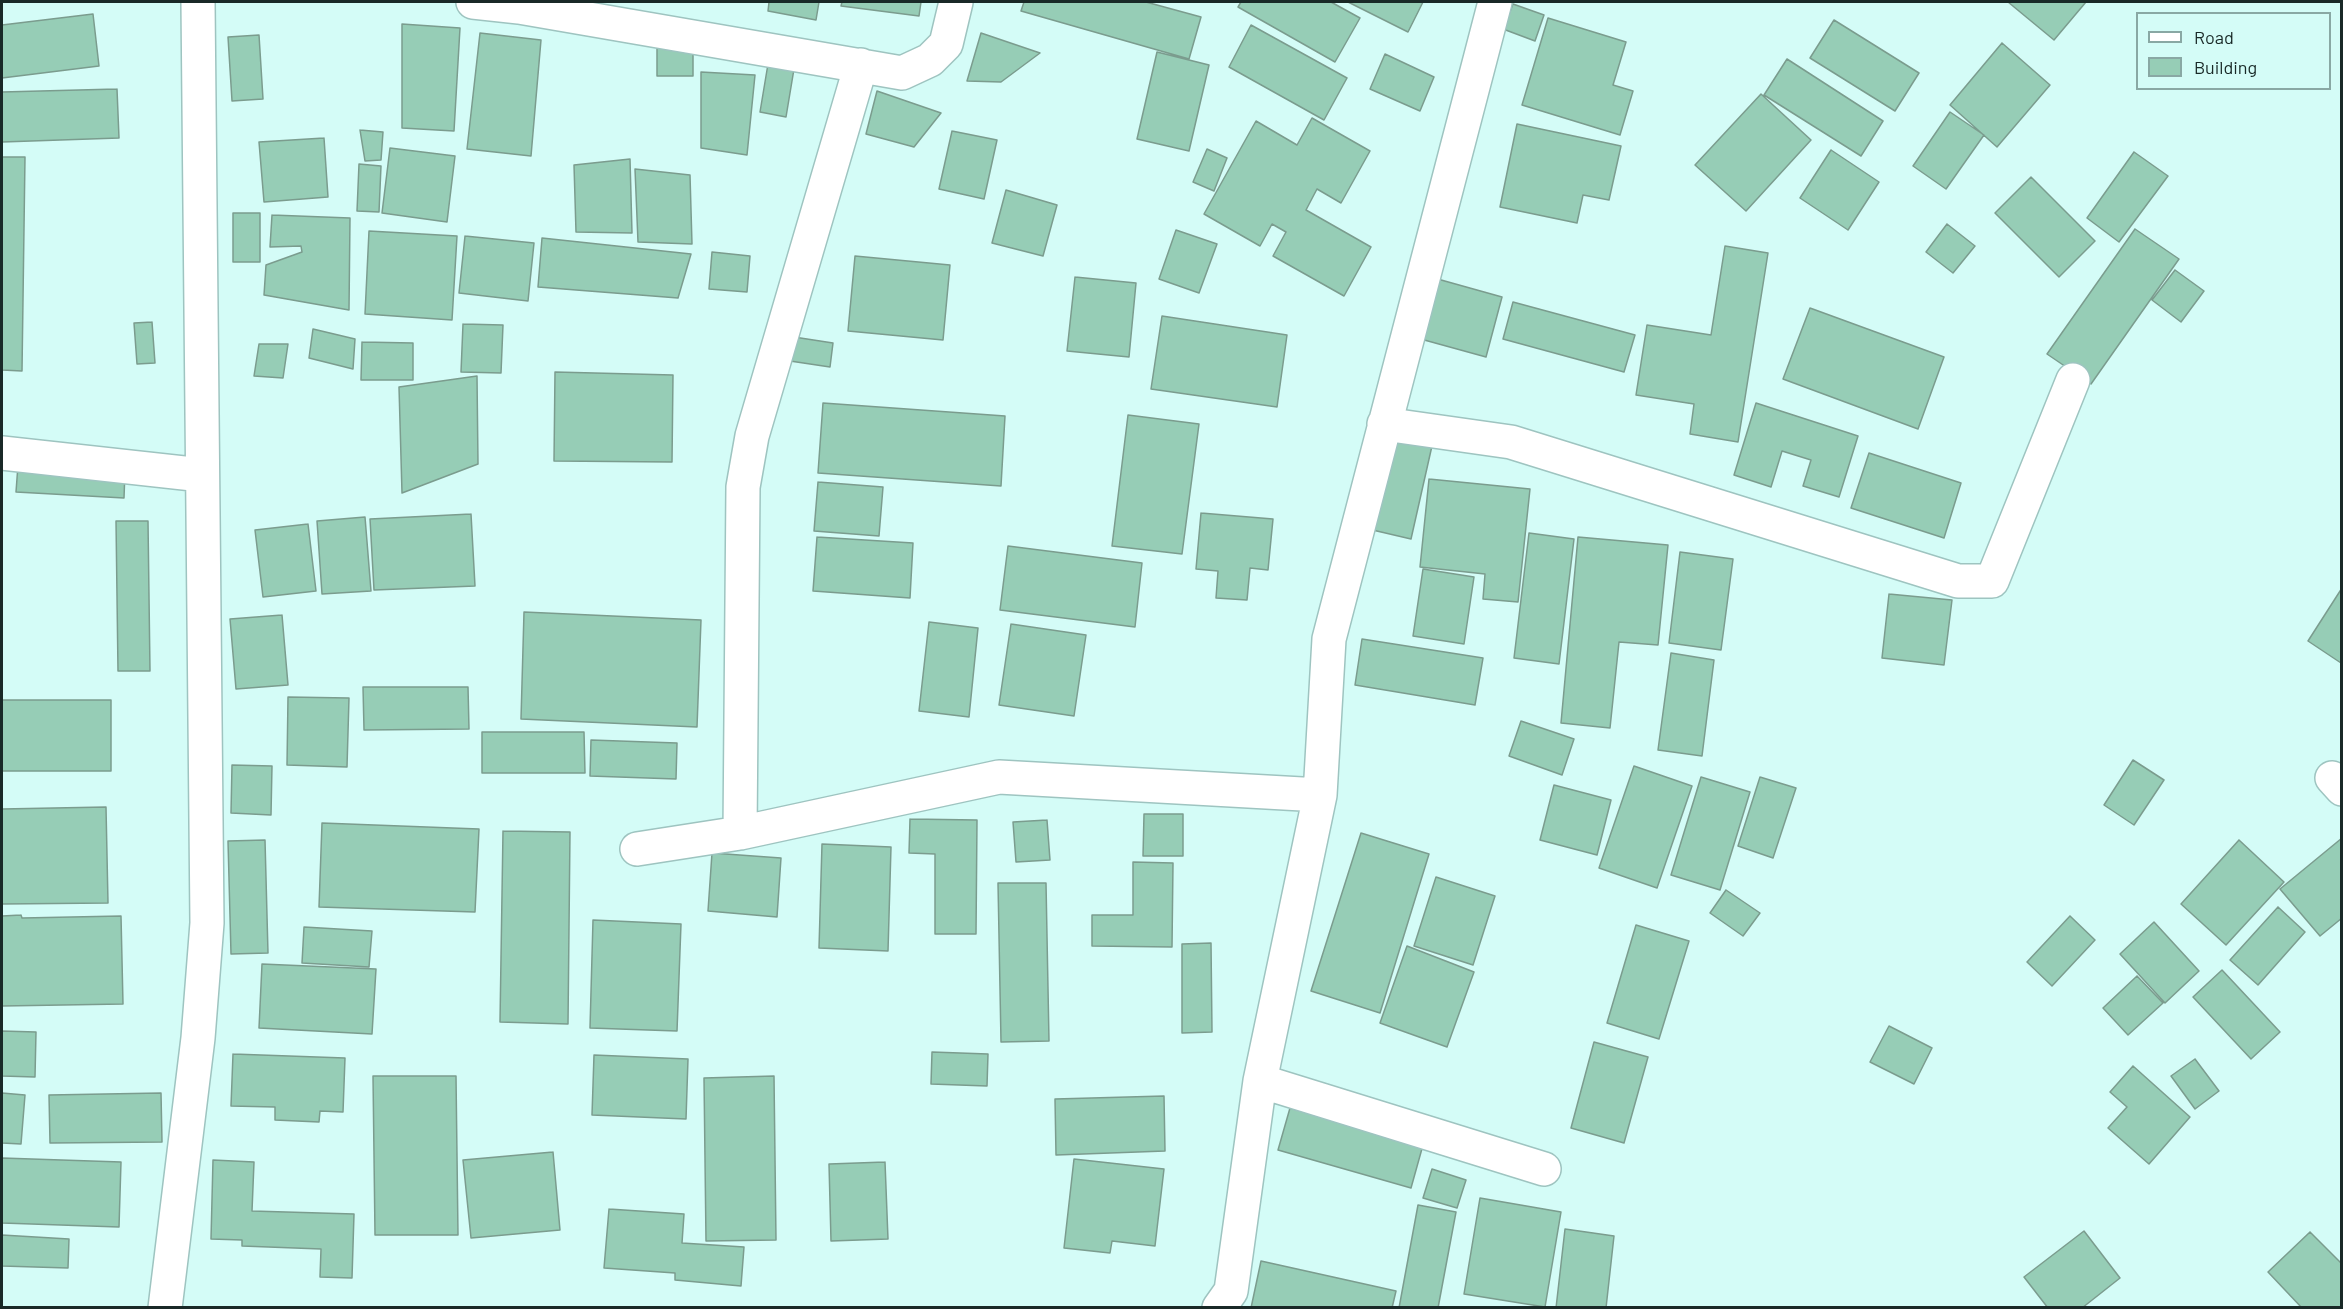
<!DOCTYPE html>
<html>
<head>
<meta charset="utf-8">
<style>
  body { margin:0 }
  #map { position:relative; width:2343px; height:1309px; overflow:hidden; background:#d4fcf7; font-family:Barlow,sans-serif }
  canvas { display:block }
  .frame { position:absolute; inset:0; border:3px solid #192927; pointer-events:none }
  .legend { position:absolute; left:2136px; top:12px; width:195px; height:78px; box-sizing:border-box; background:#d4fcf7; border:2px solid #89a8a4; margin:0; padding:8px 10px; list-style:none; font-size:18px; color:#192927 }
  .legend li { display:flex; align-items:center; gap:12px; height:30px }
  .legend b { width:30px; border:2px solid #89a8a4 }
</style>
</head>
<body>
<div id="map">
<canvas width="2343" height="1309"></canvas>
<div class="frame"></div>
<ul class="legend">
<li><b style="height:8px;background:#fff"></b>Road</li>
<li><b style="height:16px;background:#96cdb6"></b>Building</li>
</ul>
</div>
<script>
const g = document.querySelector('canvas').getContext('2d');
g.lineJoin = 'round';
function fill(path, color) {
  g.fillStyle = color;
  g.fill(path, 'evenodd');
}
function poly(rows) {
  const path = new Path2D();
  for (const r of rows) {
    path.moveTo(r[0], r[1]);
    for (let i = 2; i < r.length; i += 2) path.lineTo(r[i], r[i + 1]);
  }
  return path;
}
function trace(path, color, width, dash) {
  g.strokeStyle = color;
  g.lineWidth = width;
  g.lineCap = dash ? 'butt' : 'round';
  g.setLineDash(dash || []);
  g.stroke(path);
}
const building = poly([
  [769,2,819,2,816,20,768,11,769,2],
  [842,2,921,2,919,16,841,6,842,2],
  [1024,2,1146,2,1201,17,1189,59,1021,11,1024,2],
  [1241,2,1331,2,1360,18,1335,62,1238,7,1241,2],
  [1348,2,1423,2,1408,32,1348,2],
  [2008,2,2086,2,2054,40,2008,2],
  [1513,4,1544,15,1535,41,1503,29,1513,4],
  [93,14,99,66,2,78,2,25,93,14],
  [1548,18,1626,42,1613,85,1633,91,1620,135,1522,105,1548,18],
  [1834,20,1919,73,1895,111,1810,58,1834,20],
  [402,24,460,28,454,131,402,128,402,24],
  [1251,25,1347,78,1324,120,1229,67,1251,25],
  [480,33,541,40,531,156,467,149,480,33],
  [981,33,1040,53,1001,82,967,81,981,33],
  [259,35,263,99,232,101,228,37,259,35],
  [657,42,693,42,693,76,657,76,657,42],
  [2002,43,2050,85,1997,147,1950,105,2002,43],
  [1157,52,1209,65,1189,151,1137,139,1157,52],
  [1385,54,1434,77,1420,111,1370,89,1385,54],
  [769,58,795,63,786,117,760,112,769,58],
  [1787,59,1883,121,1861,156,1764,95,1787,59],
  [701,72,755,75,747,155,701,148,701,72],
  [117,89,119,138,2,142,2,92,117,89],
  [877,91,941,113,914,147,866,134,877,91],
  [1761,94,1811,140,1746,211,1695,165,1761,94],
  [1950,112,1984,135,1946,189,1913,166,1950,112],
  [1312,118,1370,151,1341,203,1317,189,1306,210,1371,247,1344,296,1273,256,1286,232,1272,224,1260,246,1204,214,1256,121,1297,145,1312,118],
  [1517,124,1621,146,1609,200,1583,195,1577,223,1500,207,1517,124],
  [360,130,383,132,381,160,365,161,360,130],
  [952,131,997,140,984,199,939,189,952,131],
  [324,138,328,197,264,202,259,142,324,138],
  [390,148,455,156,447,222,382,213,390,148],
  [1207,149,1227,158,1214,191,1193,182,1207,149],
  [1831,150,1879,182,1848,230,1800,198,1831,150],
  [2134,152,2168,176,2119,242,2087,218,2134,152],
  [2,157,25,157,22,371,2,370,2,157],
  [630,159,632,233,576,232,574,165,630,159],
  [359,164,381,166,379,212,357,211,359,164],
  [635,169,690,175,692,244,638,242,635,169],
  [2031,177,2095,241,2059,277,1995,213,2031,177],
  [1006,190,1057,205,1043,256,992,243,1006,190],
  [233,213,260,213,260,262,233,262,233,213],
  [272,215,350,218,349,310,264,295,266,265,302,252,301,246,270,247,272,215],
  [1947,224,1975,246,1953,273,1926,252,1947,224],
  [2135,229,2179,259,2091,384,2047,354,2135,229],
  [1176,230,1217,244,1199,293,1159,279,1176,230],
  [369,231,457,236,452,320,365,314,369,231],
  [465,236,534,243,528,301,459,293,465,236],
  [542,238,691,254,678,298,538,287,542,238],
  [1725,246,1768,253,1738,442,1690,434,1694,404,1636,395,1647,325,1711,335,1725,246],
  [712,252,750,256,747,292,709,289,712,252],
  [855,256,950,265,943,340,848,331,855,256],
  [2175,270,2204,291,2181,322,2152,300,2175,270],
  [1075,277,1136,283,1129,357,1067,351,1075,277],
  [1434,278,1502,297,1486,357,1417,338,1434,278],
  [1513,302,1635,335,1624,372,1503,339,1513,302],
  [1810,308,1944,357,1918,429,1783,379,1810,308],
  [1162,316,1287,335,1277,407,1151,389,1162,316],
  [152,322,155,363,137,364,134,323,152,322],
  [463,324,503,325,501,373,461,372,463,324],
  [313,329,355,339,353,369,309,358,313,329],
  [794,337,833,343,830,367,790,361,794,337],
  [362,342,413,343,413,380,361,380,362,342],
  [259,344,288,344,283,378,254,376,259,344],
  [555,372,673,375,672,462,554,461,555,372],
  [477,376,478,464,402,493,399,387,477,376],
  [823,403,1005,416,1001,486,818,473,823,403],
  [1756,403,1858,436,1839,497,1803,486,1811,460,1782,451,1771,487,1734,475,1756,403],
  [1128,415,1199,424,1182,554,1112,546,1128,415],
  [1386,426,1434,437,1411,539,1364,528,1386,426],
  [1869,453,1961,483,1944,538,1851,508,1869,453],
  [18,465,125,471,124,498,16,492,18,465],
  [1429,479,1530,489,1518,602,1483,599,1485,574,1420,567,1429,479],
  [818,482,883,487,879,536,814,531,818,482],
  [1201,513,1273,519,1268,570,1250,568,1247,600,1216,598,1218,571,1196,569,1201,513],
  [471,514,475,586,374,590,370,519,471,514],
  [365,517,371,591,322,594,317,521,365,517],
  [116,521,148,521,150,671,118,671,116,521],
  [308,524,316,591,263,597,255,530,308,524],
  [1529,533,1574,539,1559,664,1514,658,1529,533],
  [817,537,913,543,910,598,813,591,817,537],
  [1578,537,1668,545,1658,645,1619,642,1610,728,1561,723,1578,537],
  [1008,546,1142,563,1135,627,1000,610,1008,546],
  [1680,552,1733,559,1721,650,1669,643,1680,552],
  [1423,569,1474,577,1464,644,1413,636,1423,569],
  [2342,588,2342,662,2341,663,2308,641,2342,588],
  [1889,594,1952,600,1944,665,1882,658,1889,594],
  [524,612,701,620,697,727,521,719,524,612],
  [282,615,288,685,236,689,230,619,282,615],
  [929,622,978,628,969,717,919,711,929,622],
  [1011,624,1086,635,1074,716,999,705,1011,624],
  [1362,639,1483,658,1475,705,1355,685,1362,639],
  [1671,653,1714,660,1702,756,1658,750,1671,653],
  [363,687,468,687,469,729,364,730,363,687],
  [288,697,349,698,347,767,287,765,288,697],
  [2,700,111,700,111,771,2,771,2,700],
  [1521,721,1574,739,1562,775,1509,756,1521,721],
  [482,732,584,732,585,773,482,773,482,732],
  [591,740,677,743,676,779,590,776,591,740],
  [2133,760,2164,780,2134,825,2104,805,2133,760],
  [232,765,272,766,271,815,231,813,232,765],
  [1634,766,1692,786,1657,888,1599,868,1634,766],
  [1701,777,1750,792,1720,890,1671,875,1701,777],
  [1760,777,1796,788,1773,858,1738,846,1760,777],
  [1554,785,1611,800,1597,855,1540,840,1554,785],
  [106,807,108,903,2,904,2,809,106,807],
  [1144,814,1183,814,1183,856,1143,856,1144,814],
  [910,819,977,820,976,934,935,934,935,854,909,853,910,819],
  [1047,820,1050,860,1016,862,1013,822,1047,820],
  [322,823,479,829,475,912,319,907,322,823],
  [503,831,570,832,568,1024,500,1022,503,831],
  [1361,833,1429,854,1380,1013,1311,991,1361,833],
  [2342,838,2342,918,2320,936,2280,889,2342,838],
  [265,840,268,953,231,954,228,841,265,840],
  [2239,840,2284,882,2226,945,2181,904,2239,840],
  [822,844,891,847,888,951,819,948,822,844],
  [712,853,781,858,777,917,708,911,712,853],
  [1133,862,1173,863,1172,947,1092,946,1092,915,1133,915,1133,862],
  [1436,877,1495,896,1473,965,1414,946,1436,877],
  [998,883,1046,883,1049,1041,1001,1042,998,883],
  [1726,890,1760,913,1743,936,1710,913,1726,890],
  [2278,907,2305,932,2258,985,2230,960,2278,907],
  [21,915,22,918,121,916,123,1004,2,1006,2,916,21,915],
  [2070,916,2095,940,2052,986,2027,962,2070,916],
  [593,920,681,924,677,1031,590,1028,593,920],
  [2154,922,2199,971,2165,1003,2120,954,2154,922],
  [1636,925,1689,941,1659,1039,1607,1023,1636,925],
  [304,927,372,931,369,967,302,963,304,927],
  [1211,943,1212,1032,1182,1033,1182,944,1211,943],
  [1407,946,1474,972,1447,1047,1380,1023,1407,946],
  [262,964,376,969,372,1034,259,1028,262,964],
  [2222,970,2280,1032,2251,1059,2193,997,2222,970],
  [2137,976,2163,1003,2128,1035,2103,1008,2137,976],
  [1889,1026,1932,1048,1914,1084,1870,1062,1889,1026],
  [2,1031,36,1032,35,1077,2,1076,2,1031],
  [1594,1042,1648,1057,1624,1143,1571,1128,1594,1042],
  [932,1052,988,1054,987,1086,931,1084,932,1052],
  [233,1054,345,1058,343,1112,320,1111,319,1122,275,1120,275,1107,231,1106,233,1054],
  [594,1055,688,1059,686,1119,592,1115,594,1055],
  [2195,1059,2219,1091,2195,1109,2171,1076,2195,1059],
  [2133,1066,2190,1117,2149,1164,2108,1128,2127,1107,2110,1092,2133,1066],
  [373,1076,456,1076,458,1235,375,1235,373,1076],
  [774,1076,776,1240,706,1241,704,1078,774,1076],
  [2,1093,25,1095,21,1144,2,1143,2,1093],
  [161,1093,162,1142,50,1143,49,1095,161,1093],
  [1164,1096,1165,1151,1056,1155,1055,1099,1164,1096],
  [1290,1108,1423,1145,1411,1188,1278,1150,1290,1108],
  [553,1152,560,1230,471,1238,463,1160,553,1152],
  [2,1158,121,1162,119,1227,2,1223,2,1158],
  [1074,1159,1164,1169,1155,1246,1112,1241,1110,1253,1064,1248,1074,1159],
  [213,1160,254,1162,252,1211,354,1214,352,1278,320,1277,321,1249,242,1246,242,1240,211,1239,213,1160],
  [885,1162,888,1239,831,1241,829,1164,885,1162],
  [1432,1169,1466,1180,1457,1208,1423,1198,1432,1169],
  [1480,1198,1561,1212,1545,1307,1464,1294,1480,1198],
  [1418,1205,1456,1212,1438,1308,1399,1308,1418,1205],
  [609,1209,684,1214,682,1243,744,1247,741,1286,675,1280,675,1273,604,1268,609,1209],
  [1565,1229,1614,1236,1606,1308,1556,1308,1565,1229],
  [2084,1231,2120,1278,2082,1308,2048,1308,2024,1277,2084,1231],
  [2310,1232,2342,1264,2342,1308,2302,1308,2268,1272,2310,1232],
  [2,1235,69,1239,68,1268,2,1266,2,1235],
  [1261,1261,1396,1291,1392,1308,1251,1308,1261,1261]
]);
const street = poly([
  [473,2,519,7,902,73,930,60,946,44,956,2],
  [1384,424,1511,442,1958,581,1992,581,2073,380],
  [2,453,202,475],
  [2332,778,2342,789],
  [740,833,743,487,752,436,861,65],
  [637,849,740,833,999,777,1320,795],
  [1260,1081,1544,1169],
  [165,1308,198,1038,207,923,198,2],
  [1219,1308,1231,1291,1260,1081,1320,795,1329,639,1495,2]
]);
fill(building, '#96cdb6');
trace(building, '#7b9c8e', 1.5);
trace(street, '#9ec4c0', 36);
trace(street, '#fff', 33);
</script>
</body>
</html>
